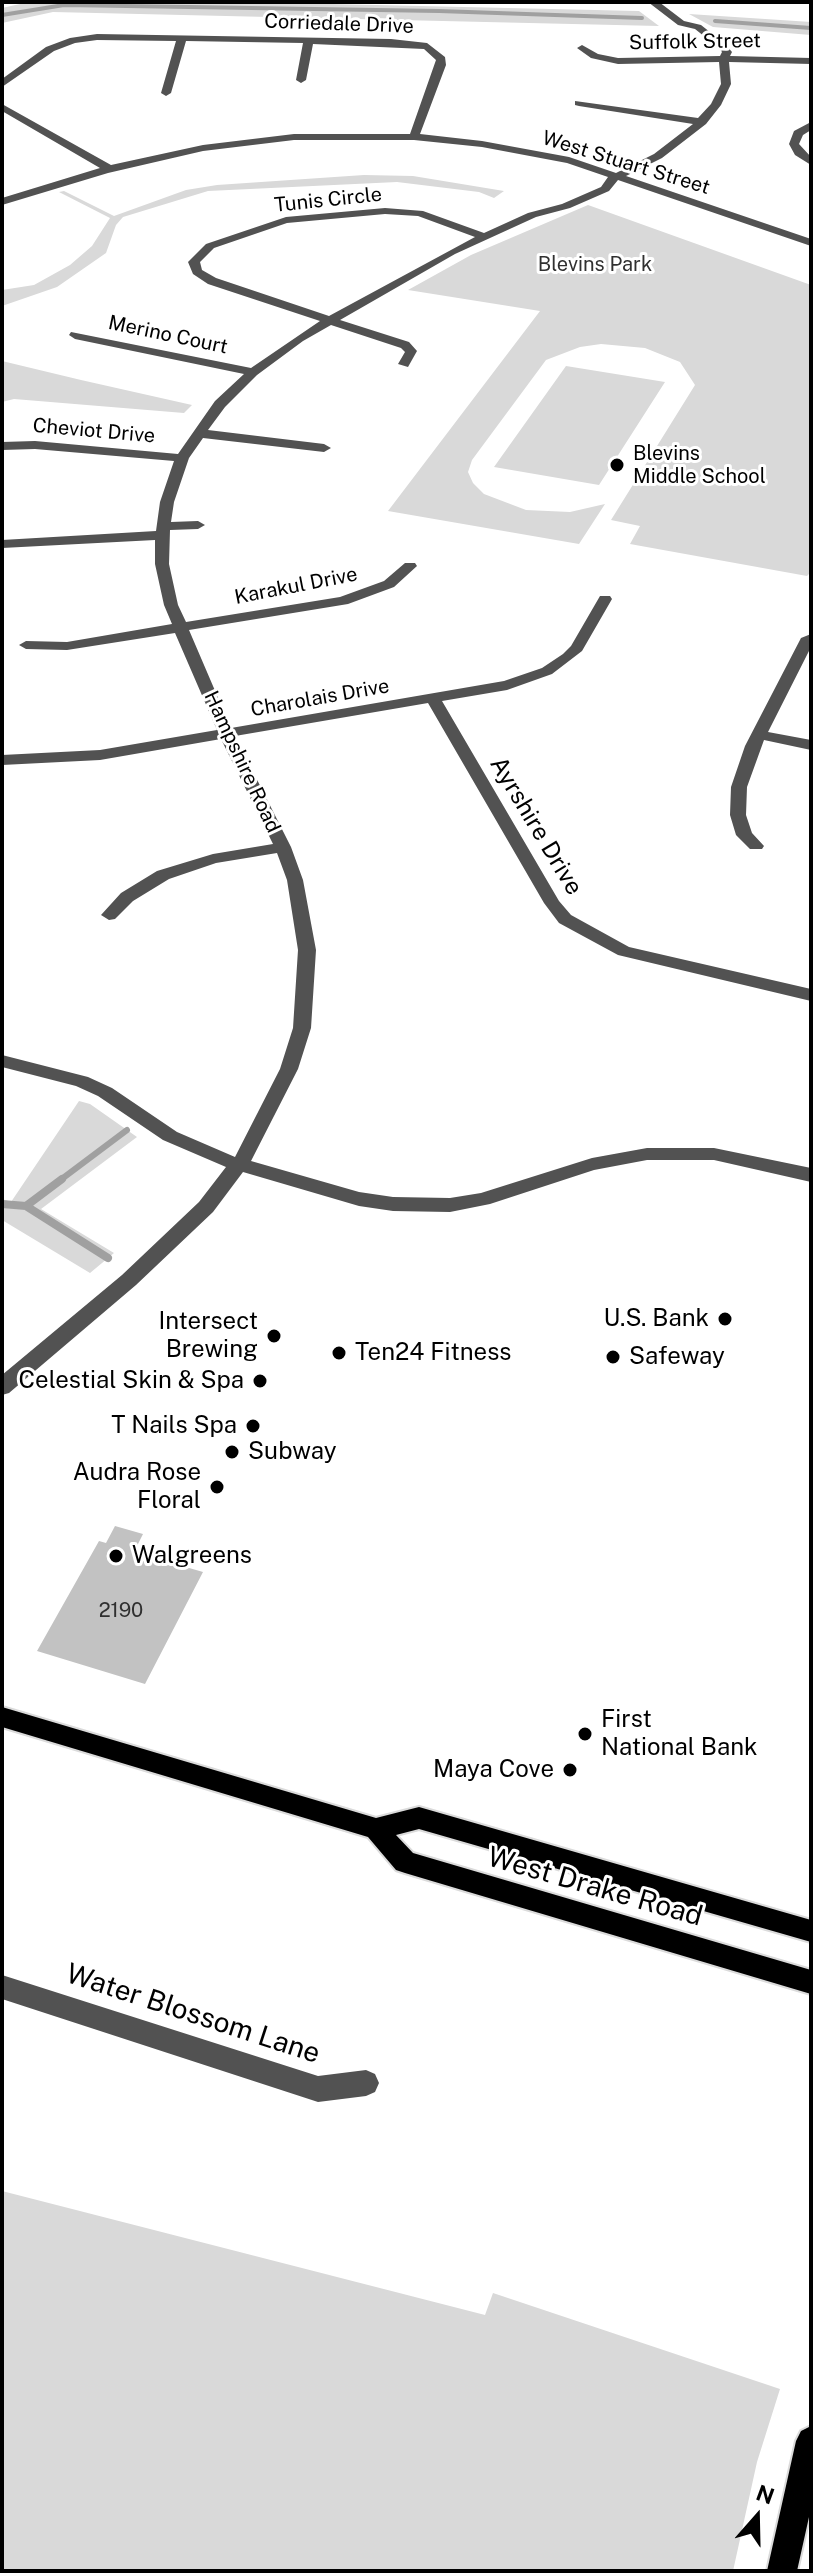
<!DOCTYPE html>
<html>
<head>
<meta charset="utf-8">
<style>
  body { margin:0 }
  #map { position:relative; width:813px; height:2573px; overflow:hidden; background:#fff; font-family:"Public Sans",sans-serif }
  canvas { display:block }
  .frame { position:absolute; inset:0; border:4px solid #000; pointer-events:none }
  .north { position:absolute; left:717px; top:2477px; width:80px; height:80px; -webkit-text-stroke:6px #fff; paint-order:stroke; rotate:20deg; font-size:22px; font-weight:700; line-height:32px; text-align:center; color:#000 }
  .north::after { content:''; display:block; margin:auto; width:28px; height:36px; background:#000; clip-path:polygon(50% 0,100% 100%,50% 72%,0 100%) }
</style>
</head>
<body>
<div id="map">
<canvas width="813" height="2573"></canvas>
<div class="frame"></div>
<div class="north">N</div>
</div>
<script>
const g = document.querySelector('canvas').getContext('2d');
g.lineJoin = 'round';
function fill(path, color) {
  g.fillStyle = color;
  g.fill(path, 'evenodd');
}
function poly(rows) {
  const path = new Path2D();
  for (const r of rows) {
    path.moveTo(r[0], r[1]);
    for (let i = 2; i < r.length; i += 2) path.lineTo(r[i], r[i + 1]);
  }
  return path;
}
function trace(path, color, width, dash) {
  g.strokeStyle = color;
  g.lineWidth = width;
  g.lineCap = dash ? 'butt' : 'round';
  g.setLineDash(dash || []);
  g.stroke(path);
}
function label(font, color, halo, rows, align = 'center') {
  g.font = font + ' "Public Sans",sans-serif';
  g.lineWidth = 6;
  g.setLineDash([]);
  g.textBaseline = 'middle';
  g.strokeStyle = halo;
  g.fillStyle = color;
  for (const [text, x, y, turn = 0] of rows) {
    g.save();
    g.translate(x, y);
    g.rotate((+turn || 0) * Math.PI / 180);
    g.textAlign = isNaN(turn) ? turn : align;
    if (halo) g.strokeText(text, 0, 0);
    g.fillText(text, 0, 0);
    g.restore();
  }
}
const green = poly([
  [29,2,245,2,639,11,659,26,53,12,2,23,2,8],
  [689,14,811,22,811,35,713,27],
  [364,175,413,176,504,191,494,198,479,192,397,182,208,191,123,217,116,225,106,253,57,287,2,306,2,290,34,285,70,265,92,246,110,218,59,192,64,191,114,216,186,190,217,185],
  [588,205,811,285,811,572,807,576,630,544,640,526,611,520,695,385,680,362,645,348,601,344,580,347,546,360,472,460,468,472,473,483,484,494,526,510,570,512,605,504,579,544,388,511,540,311,408,290,471,255],
  [2,361,81,380,192,405,184,413,14,399,2,402],
  [566,366,665,382,599,485,494,467],
  [79,1101,90,1104,137,1137,41,1209,114,1253,90,1273,2,1220,2,1199,11,1202],
  [2,2191,485,2315,493,2293,780,2389,757,2462,733,2571,2,2571]
]);
const streamFar2 = poly([
  [2,15,64,5,439,11,642,18],
  [715,21,811,28]
]);
const streamFar1 = poly([
  [59,1181,127,1130]
]);
const stream = poly([
  [2,1204,26,1206,62,1179],
  [26,1206,108,1258]
]);
const building = poly([
  [115,1526,143,1534,134,1552,203,1572,145,1684,37,1651,99,1541,106,1543]
]);
const minor = poly([
  [648,2,659,2,684,21,701,25,725,44,732,52,730,56,811,58,811,64,729,62,731,84,721,105,706,124,662,158,626,176,811,239,811,246,618,180,609,191,570,208,536,217,455,254,340,320,409,342,417,351,408,367,398,364,405,352,401,348,331,325,303,341,257,375,225,407,208,430,324,444,331,448,324,452,203,438,189,458,174,502,171,522,198,521,205,525,198,529,170,530,169,564,178,605,186,622,340,597,384,581,405,563,415,563,417,566,394,587,348,604,189,630,231,728,504,681,542,668,563,654,571,646,600,596,610,596,612,599,582,651,552,674,507,690,442,701,559,901,571,915,629,947,811,989,811,1001,618,955,559,923,544,903,428,703,235,736,291,847,303,880,316,950,311,1028,298,1069,251,1161,359,1192,393,1197,450,1198,481,1193,592,1158,647,1148,714,1148,811,1168,811,1182,714,1160,647,1160,594,1170,490,1204,450,1212,393,1211,359,1206,243,1172,213,1212,136,1285,9,1393,2,1395,2,1375,122,1275,199,1202,226,1167,163,1140,98,1096,76,1086,2,1067,2,1055,88,1077,112,1088,177,1132,235,1157,280,1069,293,1028,298,950,287,880,277,853,216,863,169,879,133,901,115,919,109,920,101,915,121,893,157,871,213,854,273,844,221,739,100,760,2,765,2,755,100,750,217,730,175,633,67,650,26,649,19,645,26,641,67,642,172,624,164,605,155,564,155,540,2,548,2,540,156,531,160,502,174,461,35,449,2,450,2,442,35,441,178,454,215,401,244,374,75,339,69,335,71,332,251,368,320,321,208,284,193,274,188,262,206,244,286,217,385,208,423,211,484,233,528,213,562,204,601,187,608,177,567,163,482,147,414,140,294,140,203,151,108,173,2,205,2,198,100,168,2,111,2,104,111,165,203,145,294,134,410,134,436,60,424,49,313,44,306,80,301,83,296,80,303,43,186,41,171,93,166,96,161,93,176,41,97,40,75,43,54,51,2,87,2,79,46,47,70,38,97,34,391,39,427,43,445,57,446,65,420,134,482,141,569,157,616,173,654,154,693,124,579,106,575,105,575,101,698,118,711,104,721,84,719,62,618,64,591,58,577,48,582,45,598,54,618,58,720,56,722,52,719,48,695,29,678,25,648,2],
  [385,214,418,216,475,237,329,316,216,278,202,270,200,262,214,248,287,223,385,214],
  [811,122,811,130,803,135,799,144,811,157,811,165,795,155,789,144,794,131,811,122],
  [811,634,811,647,768,732,811,740,811,750,764,740,747,787,746,815,752,833,764,846,762,849,750,849,736,835,730,815,731,787,745,746,801,638,811,634],
  [2,1975,318,2076,366,2070,375,2074,379,2083,375,2092,366,2096,318,2102,2,1999,2,1975]
]);
const major = poly([
  [2,1707,376,1818,419,1807,811,1920,811,1942,419,1829,396,1835,413,1853,811,1970,811,1994,405,1873,396,1870,368,1837,2,1727,2,1707],
  [811,2426,811,2508,797,2571,767,2571,796,2441,801,2431,811,2426]
]);
const markers = [
  [617,465,8,"#000"],
  [725,1319,8,"#000"],
  [274,1336,8,"#000"],
  [339,1353,8,"#000"],
  [613,1357,8,"#000"],
  [260,1381,8,"#000"],
  [253,1426,8,"#000"],
  [232,1452,8,"#000"],
  [217,1487,8,"#000"],
  [116,1556,8,"#000"],
  [585,1734,8,"#000"],
  [570,1770,8,"#000"]
];
const farStreetnames = [
  ["Corriedale Drive",339,24,2],
  ["Suffolk Street",695,42,-1],
  ["West Stuart Street",626,163,17],
  ["Tunis Circle",328,200,-6],
  ["Merino Court",168,335,12],
  ["Cheviot Drive",94,431,5],
  ["Karakul Drive",296,586,-11],
  ["Charolais Drive",320,698,-10],
  ["Hampshire Road",242,762,65]
];
const farParknames = [
  ["Blevins Park",595,265]
];
const farPoinames = [
  ["Blevins",633,454],
  ["Middle School",633,477]
];
const numberNames = [
  ["2190",121,1611]
];
const streetNames = [
  ["Ayrshire Drive",536,826,59]
];
const poiNames = [
  ["U.S. Bank",709,1319],
  ["Intersect",258,1322],
  ["Brewing",258,1350],
  ["Ten24 Fitness",355,1353,"left"],
  ["Safeway",629,1357,"left"],
  ["Celestial Skin & Spa",244,1381],
  ["T Nails Spa",237,1426],
  ["Subway",248,1452,"left"],
  ["Audra Rose",201,1473],
  ["Floral",201,1501],
  ["Walgreens",132,1556,"left"],
  ["First",601,1720,"left"],
  ["National Bank",601,1748,"left"],
  ["Maya Cove",554,1770]
];
const nearStreetnames = [
  ["West Drake Road",595,1887,16],
  ["Water Blossom Lane",193,2014,18]
];
fill(green, '#d9d9d9');
trace(streamFar2, '#a0a0a0', 4);
trace(streamFar1, '#a0a0a0', 6);
trace(stream, '#a0a0a0', 8);
fill(building, '#c2c2c2');
trace(major, '#dbdbdb', 4);
fill(minor, '#525252');
fill(major, '#000');
for (const [x, y, r, color] of markers) {
  const dot = new Path2D();
  dot.arc(x, y, r, 0, 2 * Math.PI);
  g.fillStyle = color;
  g.fill(dot);
  trace(dot, '#fff', 3);
}
label('20px', '#000', '#fff', farStreetnames);
label('20px', '#303030', '#fff', farParknames);
label('20px', '#000', '#fff', farPoinames, 'left');
label('20px', '#303030', null, numberNames);
label('24px', '#000', '#fff', streetNames);
label('24px', '#000', '#fff', poiNames, 'right');
label('28px', '#000', '#fff', nearStreetnames);
</script>
</body>
</html>
